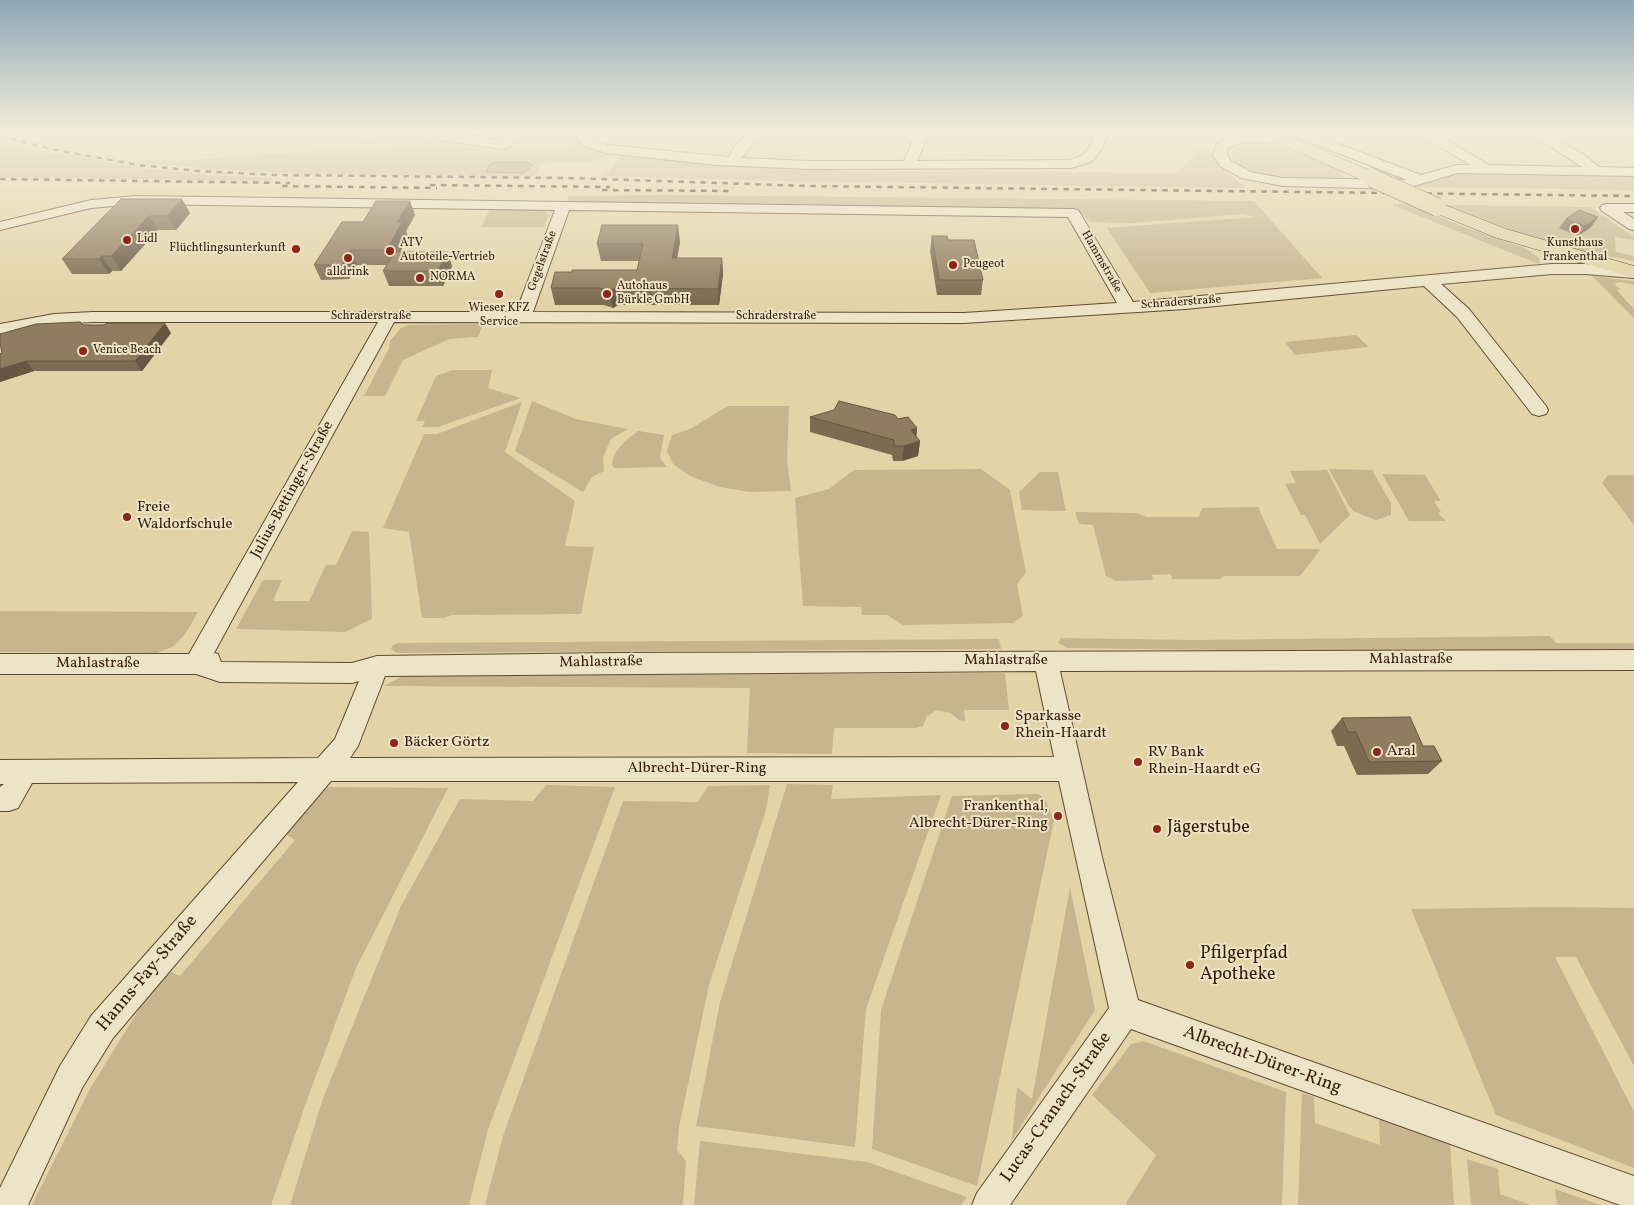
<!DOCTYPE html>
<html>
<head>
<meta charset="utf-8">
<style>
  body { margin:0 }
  canvas { display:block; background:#e3d4a8 }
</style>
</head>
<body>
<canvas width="1634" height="1205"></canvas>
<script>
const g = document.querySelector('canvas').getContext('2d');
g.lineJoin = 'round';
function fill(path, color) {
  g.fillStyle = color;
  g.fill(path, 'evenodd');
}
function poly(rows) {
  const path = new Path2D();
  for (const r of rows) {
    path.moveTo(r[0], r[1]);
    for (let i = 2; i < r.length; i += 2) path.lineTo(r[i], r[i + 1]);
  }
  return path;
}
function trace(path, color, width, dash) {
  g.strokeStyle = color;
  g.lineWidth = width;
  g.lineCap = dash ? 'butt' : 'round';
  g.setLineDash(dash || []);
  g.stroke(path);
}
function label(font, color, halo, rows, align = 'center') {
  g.font = font + ' Vollkorn,serif';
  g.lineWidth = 4;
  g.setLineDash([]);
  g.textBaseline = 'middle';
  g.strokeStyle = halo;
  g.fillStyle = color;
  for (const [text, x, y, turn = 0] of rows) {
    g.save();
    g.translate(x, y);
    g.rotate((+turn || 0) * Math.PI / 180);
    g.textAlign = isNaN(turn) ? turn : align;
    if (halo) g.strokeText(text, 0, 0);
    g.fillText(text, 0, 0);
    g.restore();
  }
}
const green = poly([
  [360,133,425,133,422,140,359,145],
  [0,141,51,153,150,169,204,175,273,178,270,181,0,177],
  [1248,142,1267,142,1293,149,1344,172,1339,174,1350,180,1286,179,1252,173,1235,163,1230,153,1237,146],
  [430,143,455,144,494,152,501,149,562,151,564,147,581,144,587,149,612,153,594,161,556,161,543,164,539,167,535,176,312,174,211,169,141,163,144,161,192,160],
  [1200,149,1210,151,1215,161,1246,188,790,181,605,176,622,155,730,166,855,171,1178,173],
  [1460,172,1634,173,1634,190,1415,187],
  [664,195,1254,201,1322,278,1150,293,1107,228,1256,217,1243,214,1131,223,1090,222,1076,208,567,202,569,196],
  [1390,204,1411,204,1469,229,1527,249,1539,258,1539,263,1536,263],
  [1447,205,1590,207,1631,235,1634,235,1634,240,1615,237,1616,252,1634,256,1634,261,1575,250,1513,231],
  [490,209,542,210,549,215,544,227,481,227],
  [1592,276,1634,281,1634,285,1620,282,1616,283,1615,285,1620,289,1617,290,1622,296,1634,309,1634,318],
  [483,324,478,337,449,339,403,360,385,396,364,396,389,348,390,341,401,328,409,325],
  [1356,335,1369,347,1295,355,1285,342],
  [453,370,492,370,488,388,521,398,438,427,422,427,425,421,416,421,436,376],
  [532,401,576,419,628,429,611,439,603,457,604,471,592,477,583,492,515,451],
  [522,402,505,452,575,501,565,546,594,547,581,614,452,615,443,618,422,618,409,532,383,528,424,434,437,434],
  [728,406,789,406,787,460,791,491,749,492,720,487,690,476,673,464,667,451,672,435,690,429],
  [638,431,664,435,660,458,667,467,614,468,612,464,615,453,625,441],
  [981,469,1010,490,1026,573,1017,584,1023,616,1013,623,903,625,887,615,862,615,861,607,803,606,795,498,829,489,854,470],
  [1329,469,1372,470,1391,503,1391,515,1376,520,1355,512,1349,506],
  [1327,470,1350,515,1320,544,1305,515,1301,515,1285,484,1296,483,1290,471],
  [1040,472,1058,472,1066,511,1022,510,1019,492],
  [1382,474,1425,475,1441,501,1434,501,1441,512,1438,513,1446,521,1409,521],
  [1608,475,1634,475,1634,525,1602,483],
  [1258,507,1277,549,1321,549,1300,576,1224,576,1220,579,1172,579,1171,574,1152,575,1153,580,1117,581,1106,576,1093,525,1079,524,1075,512,1136,513,1147,517,1199,517,1202,508],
  [352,531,369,532,372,619,345,632,236,629,263,580,282,580,273,601,309,601,326,565,336,565],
  [0,611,198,612,186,633,174,646,157,653,0,652],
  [1550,636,1556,643,1634,643,1634,650,1303,651,1068,648,1058,643,1061,638,1196,640],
  [999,639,1001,649,397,653,391,649,393,645,399,643],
  [1005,673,1009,710,964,710,965,721,959,720,950,713,937,710,927,716,923,726,916,728,834,728,832,754,747,753,750,688,384,686,402,676],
  [787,784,833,785,831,799,941,795,866,1009,855,1147,696,1126,720,1002],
  [546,785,615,787,488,1130,469,1205,290,1205,322,1101,401,906,460,799,533,801],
  [770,785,766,810,709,985,679,1127,677,1150,686,1161,683,1205,485,1205,503,1136,623,801,698,802,708,786],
  [321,787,448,788,356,968,308,1097,271,1205,32,1205,91,1087,164,969,180,976,295,840,283,832],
  [1038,794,1045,799,1054,820,977,1186,872,1149,881,1010,952,796],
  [1070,887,1095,1010,1012,1140,1017,1087,1032,1099],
  [1550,907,1634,908,1634,1066,1576,957,1555,957,1634,1112,1634,1168,1496,1115,1411,909],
  [1143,1041,1286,1092,1282,1205,1125,1205,1156,1155,1092,1095,1131,1044],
  [1302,1093,1314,1097,1315,1123,1380,1145,1379,1118,1450,1143,1454,1205,1298,1205],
  [700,1141,867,1162,967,1197,961,1205,694,1205],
  [1467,1159,1498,1169,1500,1194,1531,1205,1471,1205],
  [1555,1189,1600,1205,1557,1205]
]);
const water = poly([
  [496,162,528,162,532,165,525,173,486,172,490,164,496,162]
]);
const minor = poly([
  [445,133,464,134,501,141,512,133,527,133,508,148,503,149,440,140,438,137,445,133],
  [580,133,592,133,591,139,608,145,729,157,734,147,748,133,761,133,742,158,809,161,904,161,916,133,929,133,917,161,1070,160,1081,156,1088,149,1096,133,1109,133,1101,150,1091,162,1071,168,809,169,717,165,606,153,581,145,577,138,580,133],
  [1292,133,1310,133,1421,175,1457,165,1470,165,1422,136,1421,133,1435,133,1489,165,1582,167,1530,133,1546,133,1583,154,1599,167,1634,168,1634,176,1458,173,1404,189,1283,186,1241,178,1220,166,1213,155,1217,143,1235,135,1283,135,1290,139,1288,142,1242,142,1228,148,1227,155,1230,160,1250,172,1283,178,1407,180,1294,136,1292,133],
  [136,196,1073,209,1078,210,1080,213,1133,302,1552,264,1585,264,1634,268,1634,278,1585,274,1552,274,1441,284,1469,309,1546,406,1548,410,1546,414,1539,416,1532,414,1457,317,1424,286,1185,309,964,323,394,322,214,653,218,654,221,662,352,663,377,656,615,653,1634,650,1634,670,1060,671,1102,857,1138,1000,1634,1176,1634,1205,1620,1205,1131,1029,1010,1205,972,1205,977,1193,1109,1008,1059,781,331,781,113,1038,82,1088,28,1205,0,1205,0,1188,60,1066,91,1016,298,782,32,783,18,808,9,811,0,811,0,787,4,784,0,784,0,760,318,758,335,739,359,681,352,683,220,682,196,674,0,674,0,654,189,654,378,322,93,322,54,324,0,334,0,324,54,314,93,312,516,312,555,210,136,204,91,208,0,230,0,222,91,200,136,196],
  [569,210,1068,217,1117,303,964,313,533,312,569,210],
  [1036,671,1054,757,350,758,358,746,385,676,1036,671],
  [1607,204,1634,204,1634,212,1623,212,1634,219,1634,230,1629,229,1602,211,1600,208,1602,205,1607,204]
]);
const major = poly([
  [1261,133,1281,133,1378,174,1381,178,1378,182,1372,183,1366,182,1263,136,1261,133],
  [1437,202,1506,229,1634,266,1634,278,1494,237,1431,211,1428,207,1431,203,1437,202]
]);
const rail = poly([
  [0,136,51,149,138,165,198,171,275,175,569,178,809,186,1634,196],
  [0,179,290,183],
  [430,185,610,187],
  [282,186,437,188],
  [602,190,732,191]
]);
const majorBridge = poly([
  [1372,178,1437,207]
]);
const wall = poly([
  [121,199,190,213,176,230,158,230,121,271,112,271,109,274,72,274,62,259],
  [415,215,406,231,408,237,400,252,447,252,452,266,443,286,389,286,383,271,387,265,357,265,349,279,321,280,314,265],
  [1566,219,1591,227,1578,236,1559,228],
  [932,236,948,240,983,280,981,295,937,295,930,251],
  [680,242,677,258,722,258,723,274,719,305,618,305,613,308,604,305,555,305,551,288,637,270,639,261,601,261,597,244],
  [83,325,171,333,142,371,34,371,0,382,0,354],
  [810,417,898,419,917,428,916,437,920,441,918,456,902,461,893,461,892,455,810,432],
  [1342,718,1423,746,1442,761,1428,774,1357,775,1344,746,1337,746,1331,731]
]);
const shadedWall = poly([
  [182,199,190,213,176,230,167,216],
  [410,201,415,215,406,231,408,237,393,265,387,250,397,222],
  [149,216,158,230,121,271,111,256],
  [1598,217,1591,227,1578,236,1585,226],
  [678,225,680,242,674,274,672,258],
  [351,250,357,265,349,279,342,265],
  [447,252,452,266,443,286,438,271],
  [102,256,112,271,109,274,99,259],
  [722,258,723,274,719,305,718,289],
  [615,288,618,305,613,308,609,291],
  [165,323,171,333,142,371,135,361],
  [26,361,34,371,0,382,0,369],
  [917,428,916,442,920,441,918,456,902,461,904,446,911,430]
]);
const building = poly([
  [121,199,182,199,167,216,149,216,111,256,102,256,99,259,62,259,121,199],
  [376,201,410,201,397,222,402,222,387,250,351,250,342,265,314,265,342,222,363,222,376,201],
  [1579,210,1598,217,1585,226,1566,219,1579,210],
  [602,225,678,225,672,258,722,258,718,289,615,288,609,291,600,288,551,288,555,272,572,272,572,270,637,270,643,244,597,244,602,225],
  [932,236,947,236,948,240,974,240,983,280,939,280,932,236],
  [395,252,447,252,438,271,383,271,395,252],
  [80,322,83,325,103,325,108,323,165,323,135,361,26,361,0,369,0,354,2,353,0,343,0,334,36,324,80,322],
  [839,401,895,415,898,419,908,417,917,428,911,430,920,441,904,446,894,446,894,440,810,417,834,410,839,401],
  [1410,717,1423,746,1434,746,1442,761,1369,762,1356,732,1348,732,1342,718,1410,717]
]);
const markers = [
  [1575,229,5,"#8f2418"],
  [127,240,5,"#8f2418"],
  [296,249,5,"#8f2418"],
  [390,251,5,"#8f2418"],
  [348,258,5,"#8f2418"],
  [953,265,5,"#8f2418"],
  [420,278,5,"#8f2418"],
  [499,294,5,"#8f2418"],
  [607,294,5,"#8f2418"],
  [83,351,5,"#8f2418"],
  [127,517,5,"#8f2418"],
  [1005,726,5,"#8f2418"],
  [394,743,5,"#8f2418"],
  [1377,752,5,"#8f2418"],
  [1138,762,5,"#8f2418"],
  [1058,816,5,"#8f2418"],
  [1157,829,5,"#8f2418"],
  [1190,965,5,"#8f2418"]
];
const farPoinames = [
  ["Lidl",137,240],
  ["ATV",400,244],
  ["Autoteile-Vertrieb",400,258],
  ["Kunsthaus",1575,244,"center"],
  ["Frankenthal",1575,258,"center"],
  ["Flüchtlingsunterkunft",286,249,"right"],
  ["Peugeot",963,265],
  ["alldrink",348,273,"center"],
  ["NORMA",430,278],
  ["Autohaus",617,287],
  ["Bürkle GmbH",617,301],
  ["Wieser KFZ",499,309,"center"],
  ["Service",499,323,"center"],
  ["Venice Beach",93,351]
];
const farStreetnames = [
  ["Gegelstraße",543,261,-70],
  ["Hammstraße",1101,262,60],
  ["Schraderstraße",1181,303,-4],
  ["Schraderstraße",371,317],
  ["Schraderstraße",776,317]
];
const streetNames = [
  ["Julius-Bettinger-Straße",293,490,-61],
  ["Mahlastraße",1411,660],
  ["Mahlastraße",1006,661],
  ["Mahlastraße",601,663,-1],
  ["Mahlastraße",98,664],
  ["Albrecht-Dürer-Ring",697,769]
];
const poiNames = [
  ["Freie",137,508],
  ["Waldorfschule",137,525],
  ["Sparkasse",1015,717],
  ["Rhein-Haardt",1015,734],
  ["Bäcker Görtz",404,743],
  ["Aral",1387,752],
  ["RV Bank",1148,753],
  ["Rhein-Haardt eG",1148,770],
  ["Frankenthal,",1048,807,"right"],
  ["Albrecht-Dürer-Ring",1048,824,"right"]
];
const nearPoinames = [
  ["Jägerstube",1167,829],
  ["Pfilgerpfad",1200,955],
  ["Apotheke",1200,976]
];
const nearStreetnames = [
  ["Hanns-Fay-Straße",148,974,-50],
  ["Albrecht-Dürer-Ring",1262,1061,20],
  ["Lucas-Cranach-Straße",1057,1108,-55]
];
fill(green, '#c6b58e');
fill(water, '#a89573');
trace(water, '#7a654a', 1);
trace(minor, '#614a34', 2);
trace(major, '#361c0d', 1);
fill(minor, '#ede3c6');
fill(major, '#e3d4a8');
trace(rail, '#361c0d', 2.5, [5.5, 5.5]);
trace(majorBridge, '#361c0d', 19, []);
trace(majorBridge, '#e3d4a8', 18);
fill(wall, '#7c6b51');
fill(shadedWall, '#655742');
fill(building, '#907c5e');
trace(building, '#655742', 1);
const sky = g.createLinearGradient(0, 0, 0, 301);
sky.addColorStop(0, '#8ea8b9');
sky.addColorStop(0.44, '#f2ecd8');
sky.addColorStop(1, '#f2ecd800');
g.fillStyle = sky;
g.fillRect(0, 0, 1634, 301);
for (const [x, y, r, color] of markers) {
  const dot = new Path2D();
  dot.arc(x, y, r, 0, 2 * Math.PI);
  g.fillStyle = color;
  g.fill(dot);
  trace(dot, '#ede3c6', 2);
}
label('12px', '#361c0d', '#ede3c6', farPoinames, 'left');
label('12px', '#361c0d', '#ede3c6', farStreetnames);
label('15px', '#361c0d', '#ede3c6', streetNames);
label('15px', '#361c0d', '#ede3c6', poiNames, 'left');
label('18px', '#361c0d', '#ede3c6', nearPoinames, 'left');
label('18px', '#361c0d', '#ede3c6', nearStreetnames);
</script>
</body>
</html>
